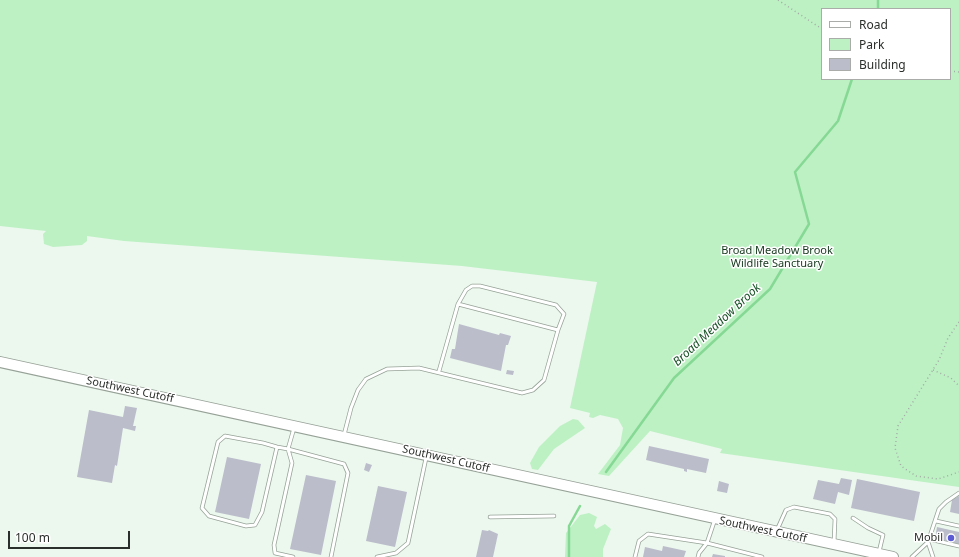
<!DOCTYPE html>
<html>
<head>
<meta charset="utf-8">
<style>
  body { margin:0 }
  #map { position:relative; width:959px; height:557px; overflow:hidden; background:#ecf8ed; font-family:"Noto Sans",sans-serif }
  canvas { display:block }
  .legend { position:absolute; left:821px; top:8px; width:130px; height:72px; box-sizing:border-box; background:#fff; border:1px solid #aaacaa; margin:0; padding:5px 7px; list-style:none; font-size:12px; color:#2b2f2b }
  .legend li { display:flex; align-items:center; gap:8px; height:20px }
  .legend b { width:20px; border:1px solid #aaacaa }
  .scale { position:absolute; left:8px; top:531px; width:122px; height:18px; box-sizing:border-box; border:2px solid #2b2f2b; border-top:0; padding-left:5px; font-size:12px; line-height:14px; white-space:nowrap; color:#2b2f2b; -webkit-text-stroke:3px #fff; paint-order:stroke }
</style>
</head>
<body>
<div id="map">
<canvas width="959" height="557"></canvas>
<ul class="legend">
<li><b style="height:5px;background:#fff"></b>Road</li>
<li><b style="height:11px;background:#bdf1c4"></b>Park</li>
<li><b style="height:11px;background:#bbbdcb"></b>Building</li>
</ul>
<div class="scale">100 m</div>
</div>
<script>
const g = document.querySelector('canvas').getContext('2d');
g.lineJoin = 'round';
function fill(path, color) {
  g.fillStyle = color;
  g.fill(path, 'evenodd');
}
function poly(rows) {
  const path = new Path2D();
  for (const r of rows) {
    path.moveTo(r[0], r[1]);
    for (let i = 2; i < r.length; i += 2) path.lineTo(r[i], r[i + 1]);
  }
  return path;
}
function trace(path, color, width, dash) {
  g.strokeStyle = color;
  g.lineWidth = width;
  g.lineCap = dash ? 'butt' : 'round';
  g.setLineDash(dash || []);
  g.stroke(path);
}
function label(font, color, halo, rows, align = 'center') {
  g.font = font + ' "Noto Sans",sans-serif';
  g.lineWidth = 3;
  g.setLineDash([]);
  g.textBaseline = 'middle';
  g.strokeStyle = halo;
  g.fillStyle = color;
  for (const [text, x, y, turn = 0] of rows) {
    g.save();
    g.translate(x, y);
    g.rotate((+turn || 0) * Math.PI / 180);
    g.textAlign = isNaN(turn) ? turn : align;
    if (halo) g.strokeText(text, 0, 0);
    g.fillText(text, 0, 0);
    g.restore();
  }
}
const green = poly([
  [0,0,959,0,959,487,720,453,722,449,650,431,609,476,598,474,620,445,623,428,618,419,600,415,593,418,589,417,590,413,570,408,597,282,462,266,124,241,87,236,87,241,82,245,53,247,44,244,43,234,46,231,0,226],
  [822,9,950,9,950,79,822,79],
  [573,419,578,420,585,428,554,449,538,470,532,469,530,463,539,447,560,426],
  [589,513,597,517,594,526,596,529,605,524,611,529,603,549,603,557,565,557,566,533,580,515]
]);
const stream = poly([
  [878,9,878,0],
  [606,472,674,378,770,289,809,224,795,172,838,121,852,79],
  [569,557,569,526,580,506]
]);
const building = poly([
  [459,324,499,335,500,333,511,336,508,345,506,345,501,371,450,358,452,349,455,349],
  [507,370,514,371,513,375,506,374],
  [125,406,137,408,133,426,136,426,135,431,123,428,117,466,115,465,112,483,77,477,89,410,123,417],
  [649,446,709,459,706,473,687,469,687,472,684,471,684,469,646,460],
  [227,457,261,464,249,519,215,512],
  [366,463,372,465,369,472,364,470],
  [306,475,336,481,321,555,290,549],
  [841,478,852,480,849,495,838,492,835,504,813,499,818,480,839,484],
  [857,479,920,492,914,521,851,508],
  [719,481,729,484,727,493,717,491],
  [378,486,407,492,395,547,366,541],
  [959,496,959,514,950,512,952,500],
  [937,527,959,532,959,544,935,538],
  [482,530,488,531,489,530,498,534,493,557,476,557],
  [663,546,686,551,684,557,643,557,645,547,662,551],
  [713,554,725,556,725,557,712,557]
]);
const path = poly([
  [778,0,822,29],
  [950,71,959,72],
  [959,322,948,338,939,360,898,426,895,448,901,466,916,476,938,479,959,472],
  [933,370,951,378,959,386]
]);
const service = poly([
  [458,304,466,290,472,286,480,286,556,305,564,314,558,330],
  [344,435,351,408,358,390,366,379,387,369,419,368,522,393,533,390,544,380,558,330,458,304,439,371],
  [277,447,262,512,255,525,246,526,209,516,202,508,218,442,225,436,263,443,277,447,288,449,344,464,348,473,331,557],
  [490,517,554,516],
  [853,518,868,528,883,535,879,552],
  [936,521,959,526],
  [777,530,786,510,794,507,830,514,835,519,834,543],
  [929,539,959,546],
  [928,542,933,557],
  [293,557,275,553,274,545,292,463,288,449,294,428],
  [377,557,396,553,408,543,426,458],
  [635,557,639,541,648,534,707,543,762,557],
  [698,557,699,553,707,543,715,519],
  [912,557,928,542,939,509,946,502,959,493]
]);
const primary = poly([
  [0,362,893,557]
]);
const markers = [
  [951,538,4,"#5b5bd3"]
];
const parkNames = [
  ["Broad Meadow Brook",777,251],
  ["Wildlife Sanctuary",777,264]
];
const streetNames = [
  ["Southwest Cutoff",130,390,12],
  ["Southwest Cutoff",446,459,13],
  ["Southwest Cutoff",763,530,12]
];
const poiNames = [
  ["Mobil",943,538]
];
const waterNames = [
  ["Broad Meadow Brook",717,325,-43]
];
fill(green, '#bdf1c4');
trace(stream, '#86d994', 2.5);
fill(building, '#bbbdcb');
trace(service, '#96a197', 4.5);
trace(primary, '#96a197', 12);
trace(path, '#a3aca4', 1.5, [1, 3]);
trace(service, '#fff', 3);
trace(primary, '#fff', 10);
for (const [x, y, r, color] of markers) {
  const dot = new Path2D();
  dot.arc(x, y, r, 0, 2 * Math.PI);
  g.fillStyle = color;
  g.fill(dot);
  trace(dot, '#fff', 1.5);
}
label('11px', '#13351b', '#fff', parkNames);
label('11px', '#2b2f2b', '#fff', streetNames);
label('11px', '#2b2f2b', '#fff', poiNames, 'right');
label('italic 12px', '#175126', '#fff', waterNames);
</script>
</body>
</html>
